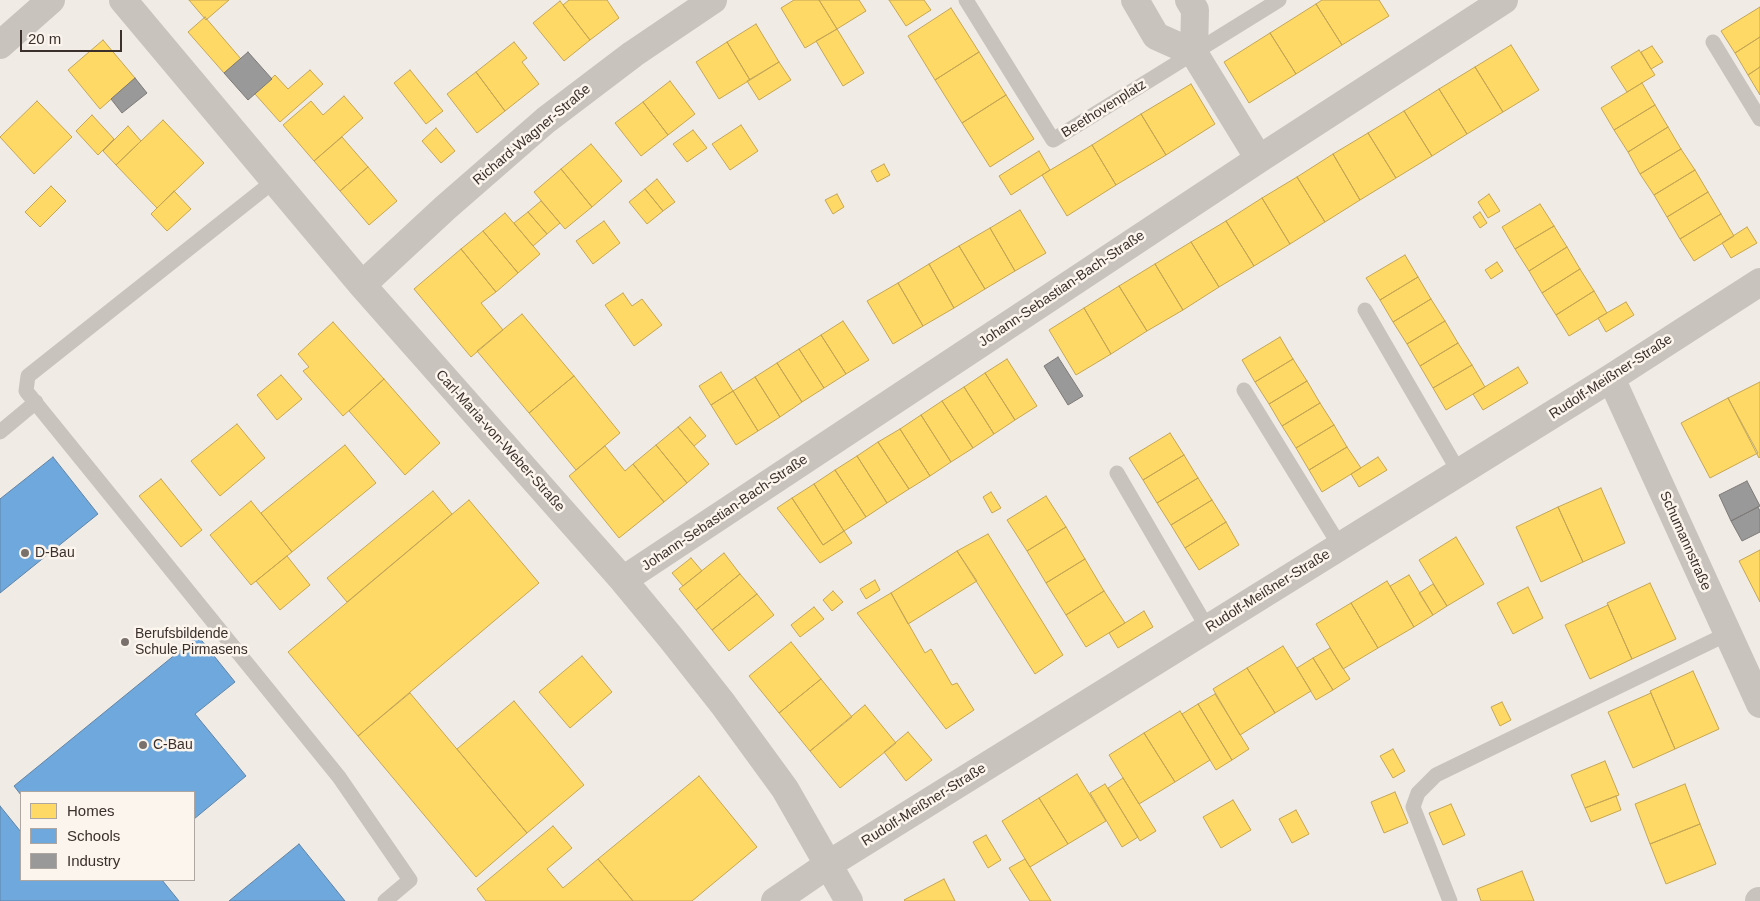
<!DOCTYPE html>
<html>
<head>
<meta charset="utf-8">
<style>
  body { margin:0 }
  #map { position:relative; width:1760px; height:901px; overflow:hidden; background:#f0ebe5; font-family:Helvetica,sans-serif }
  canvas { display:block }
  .legend { position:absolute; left:20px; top:791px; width:175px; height:90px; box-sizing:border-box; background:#fbf5ee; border:1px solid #aea6a0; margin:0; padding:6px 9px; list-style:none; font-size:15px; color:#3b302b }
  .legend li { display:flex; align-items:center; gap:10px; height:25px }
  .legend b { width:25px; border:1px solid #aea6a0 }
  .scale { position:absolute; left:20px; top:30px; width:102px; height:22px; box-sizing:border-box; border:2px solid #3b302b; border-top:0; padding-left:6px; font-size:15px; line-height:18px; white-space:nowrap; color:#3b302b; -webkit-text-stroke:4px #fbf5ee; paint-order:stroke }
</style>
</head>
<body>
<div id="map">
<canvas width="1760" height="901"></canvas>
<ul class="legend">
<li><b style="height:14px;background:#ffd966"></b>Homes</li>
<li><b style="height:14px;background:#6fa8dc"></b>Schools</li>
<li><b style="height:14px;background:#999"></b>Industry</li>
</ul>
<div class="scale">20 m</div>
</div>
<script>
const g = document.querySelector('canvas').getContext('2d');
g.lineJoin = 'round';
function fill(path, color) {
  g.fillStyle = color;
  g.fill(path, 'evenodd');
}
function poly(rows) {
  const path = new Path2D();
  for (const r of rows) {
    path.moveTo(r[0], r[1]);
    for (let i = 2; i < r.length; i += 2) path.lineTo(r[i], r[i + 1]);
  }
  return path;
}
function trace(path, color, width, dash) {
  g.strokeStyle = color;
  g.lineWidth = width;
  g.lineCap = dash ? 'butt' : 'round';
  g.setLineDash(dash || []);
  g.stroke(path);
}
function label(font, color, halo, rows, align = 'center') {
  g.font = font + ' Helvetica,sans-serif';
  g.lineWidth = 5;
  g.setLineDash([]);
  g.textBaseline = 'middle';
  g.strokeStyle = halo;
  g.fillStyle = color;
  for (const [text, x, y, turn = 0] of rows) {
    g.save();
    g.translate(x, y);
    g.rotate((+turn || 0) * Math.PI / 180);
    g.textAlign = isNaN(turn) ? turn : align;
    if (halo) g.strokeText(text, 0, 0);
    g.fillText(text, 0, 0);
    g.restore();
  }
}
const homes = poly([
  [189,0,229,0,206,20,189,0],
  [569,0,607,0,619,18,590,40,563,5,569,0],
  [794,0,819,0,837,29,805,48,781,8,794,0],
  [819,0,859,0,866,11,837,29,819,0],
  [889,0,924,0,931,10,906,26,889,0],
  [1322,0,1379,0,1389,16,1342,45,1316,4,1322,0],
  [560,1,590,40,564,61,533,23,560,1],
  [1316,4,1342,45,1296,74,1270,33,1316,4],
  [1760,7,1760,37,1735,53,1721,31,1760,7],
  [951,8,979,52,935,80,908,36,951,8],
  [205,17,241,59,224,73,188,32,205,17],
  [756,24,779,62,750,80,727,42,756,24],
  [837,29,864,73,843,86,816,41,837,29],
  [1270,33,1296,74,1249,103,1224,62,1270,33],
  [1760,37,1760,67,1748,75,1735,53,1760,37],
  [103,40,135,78,100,109,68,70,103,40],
  [514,42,527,58,522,62,539,84,505,111,476,72,514,42],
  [727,42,750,80,719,99,696,62,727,42],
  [1511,45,1539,90,1503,112,1475,67,1511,45],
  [1652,46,1663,62,1651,69,1641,52,1652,46],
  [1639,50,1655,75,1627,92,1611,67,1639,50],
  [979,52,1006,95,962,123,935,80,979,52],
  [779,62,791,80,759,100,747,81,779,62],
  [1475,67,1503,112,1467,134,1439,89,1475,67],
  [1760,67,1760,95,1748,75,1760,67],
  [310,70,323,84,280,122,255,94,275,75,288,89,310,70],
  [410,70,443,111,426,124,394,83,410,70],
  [476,72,505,111,477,133,447,94,476,72],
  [670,81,695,114,668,135,643,102,670,81],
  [1642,83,1655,105,1614,130,1601,108,1642,83],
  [1191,84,1215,124,1166,155,1141,114,1191,84],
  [1439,89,1467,134,1432,156,1404,111,1439,89],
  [1006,95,1034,139,990,167,962,123,1006,95],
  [344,96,363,118,314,161,283,125,311,101,323,115,344,96],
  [37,101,72,137,34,174,0,137,37,101],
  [643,102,668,135,641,156,615,123,643,102],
  [1655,105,1668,127,1628,152,1614,130,1655,105],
  [1404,111,1432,156,1396,178,1368,133,1404,111],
  [1141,114,1166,155,1116,185,1092,145,1141,114],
  [92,115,114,139,98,155,76,131,92,115],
  [163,120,204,163,157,208,116,165,163,120],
  [741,125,758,151,730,170,712,144,741,125],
  [128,126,141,141,116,165,103,151,128,126],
  [1668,127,1681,149,1640,174,1628,152,1668,127],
  [436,128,455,151,441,163,422,141,436,128],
  [693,130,707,148,687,162,673,144,693,130],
  [1368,133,1396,178,1360,200,1333,154,1368,133],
  [342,137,368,167,340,191,314,161,342,137],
  [591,144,622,181,592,207,561,169,591,144],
  [1092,145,1116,185,1067,216,1042,175,1092,145],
  [1681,149,1695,170,1654,195,1640,174,1681,149],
  [1039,151,1050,170,1011,195,999,176,1039,151],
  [1333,154,1360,200,1325,222,1297,177,1333,154],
  [884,164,890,175,877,182,871,171,884,164],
  [368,167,397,201,369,225,340,191,368,167],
  [561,169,592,207,565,229,534,192,561,169],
  [1695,170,1708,192,1667,217,1654,195,1695,170],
  [1297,177,1325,222,1290,244,1262,198,1297,177],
  [657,179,675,202,663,211,645,189,657,179],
  [51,186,66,201,40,227,25,212,51,186],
  [645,189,663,211,647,224,629,202,645,189],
  [174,191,191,209,167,231,151,214,174,191],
  [1708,192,1721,214,1680,239,1667,217,1708,192],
  [837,194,844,207,833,214,825,200,837,194],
  [1489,194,1500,211,1488,218,1478,202,1489,194],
  [1262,198,1290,244,1254,266,1226,221,1262,198],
  [541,201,560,223,547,234,528,212,541,201],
  [1540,204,1554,226,1515,249,1502,227,1540,204],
  [1020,210,1046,253,1015,271,990,228,1020,210],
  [528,212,547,234,533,246,514,223,528,212],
  [1480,212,1487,223,1480,228,1473,217,1480,212],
  [505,213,540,254,518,273,483,231,505,213],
  [1721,214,1734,236,1694,261,1680,239,1721,214],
  [604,221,620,243,593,264,576,241,604,221],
  [1226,221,1254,266,1219,287,1191,242,1226,221],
  [1554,226,1567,247,1529,271,1515,249,1554,226],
  [1747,227,1757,243,1731,258,1722,243,1747,227],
  [990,228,1015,271,985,289,959,246,990,228],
  [483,231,518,273,496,292,461,249,483,231],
  [1191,242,1219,287,1183,310,1155,264,1191,242],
  [959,246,985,289,954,308,929,264,959,246],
  [1567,247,1580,269,1542,293,1529,271,1567,247],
  [461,249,496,292,481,303,503,330,471,357,414,289,461,249],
  [1405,255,1418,277,1380,300,1366,278,1405,255],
  [1497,262,1503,271,1491,279,1485,270,1497,262],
  [929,264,954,308,923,326,898,283,929,264],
  [1155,264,1183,310,1147,331,1119,286,1155,264],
  [1580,269,1594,291,1556,315,1542,293,1580,269],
  [1418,277,1431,299,1393,322,1380,300,1418,277],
  [898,283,923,326,893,344,867,301,898,283],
  [1119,286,1147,331,1111,354,1084,308,1119,286],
  [1594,291,1607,313,1569,336,1556,315,1594,291],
  [623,293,632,306,642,299,662,325,634,346,605,305,623,293],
  [1431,299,1445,321,1407,344,1393,322,1431,299],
  [1626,302,1634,315,1606,332,1598,318,1626,302],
  [1084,308,1111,354,1076,375,1049,330,1084,308],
  [522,314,574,376,529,413,477,351,522,314],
  [843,321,869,360,846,374,821,335,843,321],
  [1445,321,1458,343,1420,366,1407,344,1445,321],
  [333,322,384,379,343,416,303,371,309,367,298,354,333,322],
  [821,335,846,374,824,388,799,349,821,335],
  [1280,337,1293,359,1255,382,1242,360,1280,337],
  [1458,343,1472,365,1433,388,1420,366,1458,343],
  [799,349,824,388,802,402,777,363,799,349],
  [1007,359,1037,406,1015,420,985,373,1007,359],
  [1293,359,1307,381,1269,404,1255,382,1293,359],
  [777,363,802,402,780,417,755,377,777,363],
  [1472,365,1485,387,1446,410,1433,388,1472,365],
  [1518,367,1528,383,1483,410,1473,394,1518,367],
  [721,372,733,391,711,405,699,386,721,372],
  [985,373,1015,420,994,434,964,387,985,373],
  [281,375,302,399,277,420,257,395,281,375],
  [574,376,620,433,576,470,529,413,574,376],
  [755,377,780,417,758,431,733,391,755,377],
  [384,379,440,443,405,475,349,411,384,379],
  [1307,381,1320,403,1282,426,1269,404,1307,381],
  [1760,382,1760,457,1759,458,1728,398,1760,382],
  [964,387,994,434,973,448,942,401,964,387],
  [733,391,758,431,736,445,711,405,733,391],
  [1728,398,1758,453,1710,478,1681,423,1728,398],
  [942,401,973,448,951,462,921,415,942,401],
  [1320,403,1334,425,1296,448,1282,426,1320,403],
  [921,415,951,462,930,476,900,429,921,415],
  [690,417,706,436,694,446,678,427,690,417],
  [237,424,265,458,220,496,191,461,237,424],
  [1334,425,1347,447,1309,470,1296,448,1334,425],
  [678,427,709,464,687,483,656,445,678,427],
  [900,429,930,476,909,489,878,442,900,429],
  [1170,433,1184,455,1143,480,1129,458,1170,433],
  [878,442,909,489,887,503,857,456,878,442],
  [345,445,376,483,292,552,261,513,345,445],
  [656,445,687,483,664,502,633,464,656,445],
  [605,446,625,471,633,464,664,502,619,538,569,476,605,446],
  [1347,447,1361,468,1322,492,1309,470,1347,447],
  [1184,455,1198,478,1157,503,1143,480,1184,455],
  [857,456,887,503,866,517,835,470,857,456],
  [1378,457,1387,470,1359,487,1351,474,1378,457],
  [835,470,866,517,844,531,814,484,835,470],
  [1198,478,1212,500,1171,525,1157,503,1198,478],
  [161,479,202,530,181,547,139,496,161,479],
  [814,484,844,531,823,545,792,498,814,484],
  [1601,488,1625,543,1583,562,1558,507,1601,488],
  [433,491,452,514,347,602,327,578,433,491],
  [991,492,1001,508,992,513,983,497,991,492],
  [1046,496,1066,527,1027,551,1007,520,1046,496],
  [792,498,823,545,844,531,852,543,820,563,777,508,792,498],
  [469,500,539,583,358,736,288,652,469,500],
  [1212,500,1226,522,1185,548,1171,525,1212,500],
  [251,501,292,552,251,585,210,535,251,501],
  [1558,507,1583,562,1541,582,1516,527,1558,507],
  [1226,522,1239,545,1199,570,1185,548,1226,522],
  [1066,527,1085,559,1046,583,1027,551,1066,527],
  [988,534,1063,655,1035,674,957,551,988,534],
  [1456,537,1484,584,1447,606,1419,560,1456,537],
  [1760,550,1760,602,1739,561,1760,550],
  [957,551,977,581,908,624,891,593,957,551],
  [724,553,740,574,696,610,679,589,724,553],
  [287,556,310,585,280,610,256,581,287,556],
  [691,558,702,571,683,586,672,573,691,558],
  [1085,559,1104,591,1066,615,1046,583,1085,559],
  [740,574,757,594,712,630,696,610,740,574],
  [1409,575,1433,615,1414,627,1390,586,1409,575],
  [875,580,880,590,866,599,860,589,875,580],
  [1387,581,1414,627,1378,648,1351,603,1387,581],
  [1650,583,1676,639,1632,659,1607,603,1650,583],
  [1433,584,1447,606,1433,615,1419,593,1433,584],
  [1528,587,1543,618,1513,634,1497,603,1528,587],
  [833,591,843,602,832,611,823,600,833,591],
  [1104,591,1125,623,1086,647,1066,615,1104,591],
  [891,593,925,653,931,649,952,685,957,683,974,710,946,729,857,613,891,593],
  [757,594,774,615,729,651,712,630,757,594],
  [1351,603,1378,648,1343,669,1316,624,1351,603],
  [1608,605,1632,659,1590,679,1565,625,1608,605],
  [814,607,824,619,800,637,791,625,814,607],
  [1144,611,1153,627,1118,648,1109,633,1144,611],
  [791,642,821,679,779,713,749,676,791,642],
  [1283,646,1311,691,1275,713,1247,668,1283,646],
  [1330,648,1350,679,1333,690,1313,658,1330,648],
  [582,656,612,692,570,728,539,692,582,656],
  [1313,658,1333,690,1316,700,1297,668,1313,658],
  [1247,668,1275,713,1240,735,1213,689,1247,668],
  [1693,671,1719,729,1675,749,1650,691,1693,671],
  [821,679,852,717,810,751,779,713,821,679],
  [410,693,527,833,476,877,358,736,410,693],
  [1651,693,1675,749,1633,768,1608,712,1651,693],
  [1215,694,1249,749,1232,760,1198,704,1215,694],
  [514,701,584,785,527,833,457,749,514,701],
  [1502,702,1511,720,1500,726,1491,707,1502,702],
  [1198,704,1232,760,1216,770,1182,714,1198,704],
  [865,705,896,743,840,788,810,751,865,705],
  [1180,711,1210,760,1175,782,1144,733,1180,711],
  [908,732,932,760,906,781,884,752,908,732],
  [1144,733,1175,782,1139,804,1109,755,1144,733],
  [1393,749,1405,771,1393,778,1380,756,1393,749],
  [1605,761,1619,795,1585,808,1571,775,1605,761],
  [1077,774,1106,821,1068,844,1039,798,1077,774],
  [699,776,757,847,692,901,633,901,598,859,699,776],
  [1123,778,1156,831,1140,841,1108,788,1123,778],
  [1105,784,1138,837,1122,847,1090,793,1105,784],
  [1685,784,1700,824,1650,844,1635,804,1685,784],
  [1395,792,1408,823,1384,833,1371,802,1395,792],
  [1616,796,1621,810,1591,822,1585,808,1616,796],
  [1039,798,1068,844,1030,867,1002,821,1039,798],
  [1233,800,1251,830,1221,848,1203,817,1233,800],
  [1451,804,1465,835,1443,845,1429,813,1451,804],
  [1296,810,1309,834,1292,843,1279,819,1296,810],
  [1700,824,1716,864,1666,884,1650,844,1700,824],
  [553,826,572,848,547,869,563,888,598,859,633,901,486,901,477,889,553,826],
  [986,835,1001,860,988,868,973,842,986,835],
  [1025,859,1030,867,1051,901,1030,901,1009,868,1025,859],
  [1522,871,1534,901,1481,901,1477,889,1522,871],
  [944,879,955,901,905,901,904,900,944,879]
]);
const schools = poly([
  [53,457,98,514,0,593,0,499,53,457],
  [198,636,235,682,195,714,246,776,194,819,194,792,21,792,21,795,14,786,198,636],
  [0,806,21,832,21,880,162,880,179,901,0,901,0,806],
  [299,844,345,901,229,901,299,844]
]);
const industry = poly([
  [248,52,272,79,248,100,224,73,248,52],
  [135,78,147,93,122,113,111,99,135,78],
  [1058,357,1083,396,1068,405,1044,366,1058,357],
  [1747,481,1760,506,1731,521,1719,495,1747,481],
  [1758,507,1760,511,1760,532,1742,541,1731,521,1758,507]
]);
const service = poly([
  [966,0,1053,140,1279,0],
  [1713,42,1760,119],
  [274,181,28,376,26,391,339,777,410,880,385,901],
  [1365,310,1459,472],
  [1244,390,1340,546],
  [0,432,36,402],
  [1117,473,1208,629],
  [1450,901,1413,807,1418,793,1436,775,1727,634]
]);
const minor = poly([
  [123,0,362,285,623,580,671,638,723,704,785,789,849,901],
  [1135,0,1156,36,1194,53,1259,159],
  [1189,0,1195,10,1194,53],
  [0,45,51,0],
  [362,285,445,208,546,120,633,54,713,0],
  [1611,378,1760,704],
  [623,580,1259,159,1504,0],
  [775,901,829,864,1611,378,1760,282],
  [1759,901,1760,901]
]);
const markers = [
  [25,553,5,"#7a716c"],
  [125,642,5,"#7a716c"],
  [143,745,5,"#7a716c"]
];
const streetNames = [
  ["Beethovenplatz",1104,109,-32],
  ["Richard-Wagner-Straße",532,135,-40],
  ["Johann-Sebastian-Bach-Straße",1062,289,-34],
  ["Rudolf-Meißner-Straße",1611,377,-33],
  ["Carl-Maria-von-Weber-Straße",500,441,48],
  ["Johann-Sebastian-Bach-Straße",725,513,-34],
  ["Schumannstraße",1685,541,66],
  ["Rudolf-Meißner-Straße",1268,591,-32],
  ["Rudolf-Meißner-Straße",924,805,-32]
];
const poiNames = [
  ["D-Bau",35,553],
  ["Berufsbildende",135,634],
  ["Schule Pirmasens",135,650],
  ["C-Bau",153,745]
];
fill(homes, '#ffd966');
trace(homes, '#c4a654', 1);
fill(schools, '#6fa8dc');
trace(schools, '#5f84a7', 1);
fill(industry, '#999');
trace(industry, '#7d7a78', 1);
trace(service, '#c9c3be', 15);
trace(minor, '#c9c3be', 28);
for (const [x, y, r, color] of markers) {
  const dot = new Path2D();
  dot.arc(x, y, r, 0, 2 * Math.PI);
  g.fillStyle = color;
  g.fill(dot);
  trace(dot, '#fbf5ee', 2);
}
label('14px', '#3b302b', '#fbf5ee', streetNames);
label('14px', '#3b302b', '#fbf5ee', poiNames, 'left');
</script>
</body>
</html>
